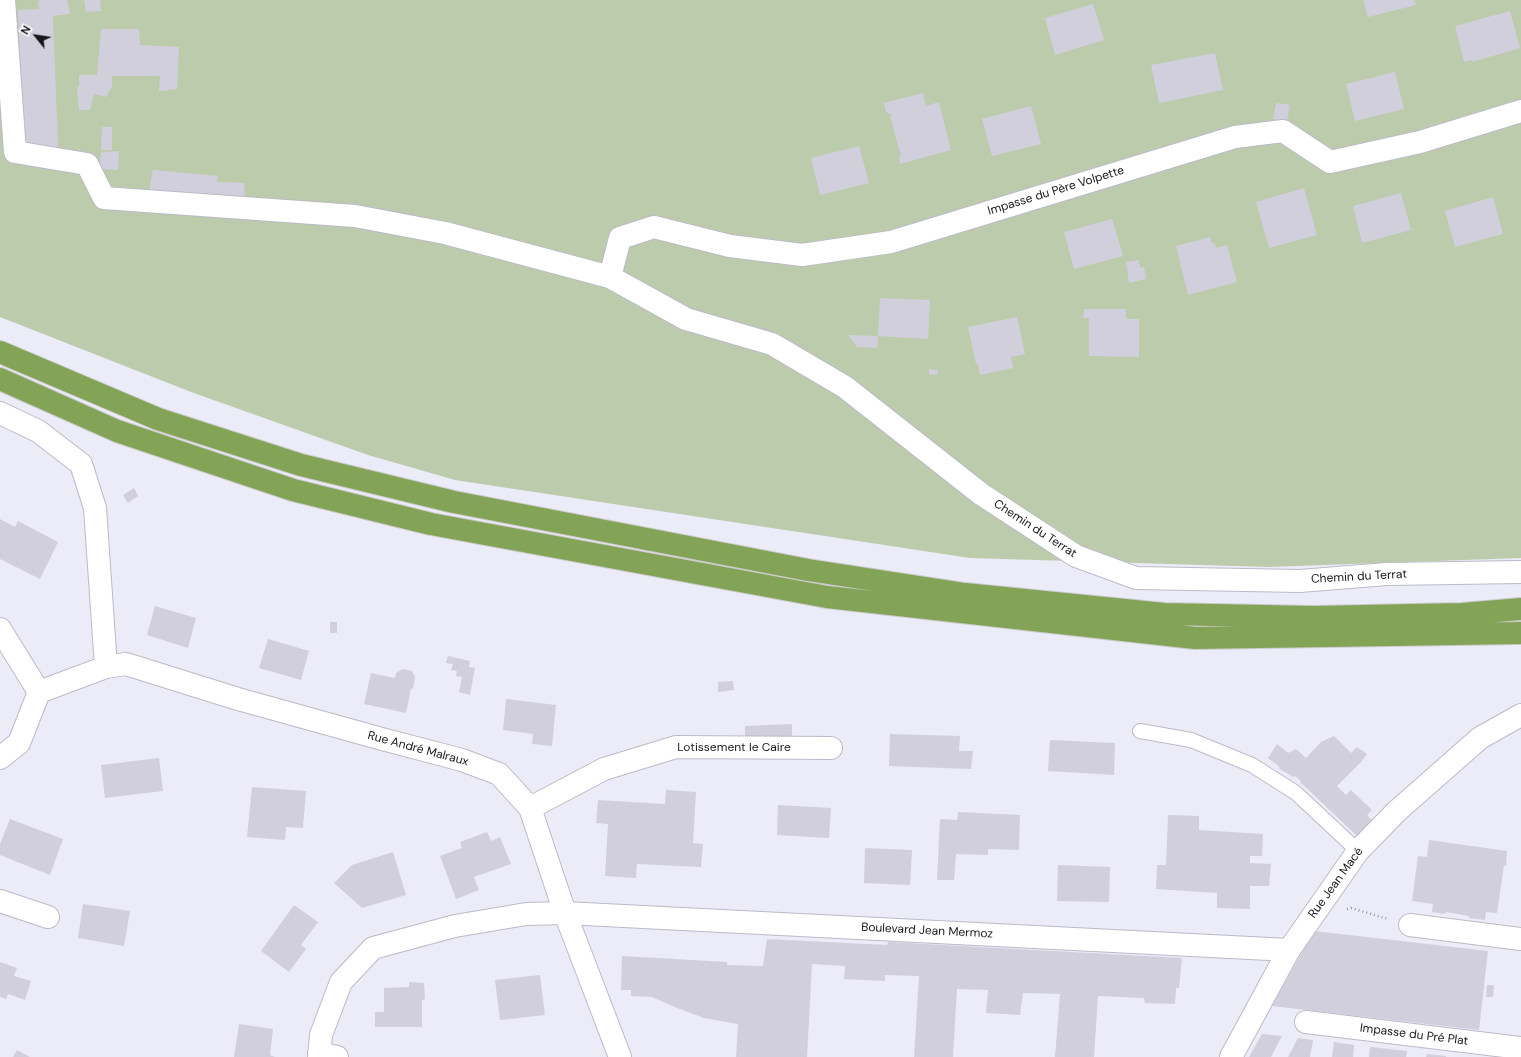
<!DOCTYPE html>
<html>
<head>
<meta charset="utf-8">
<style>
  body { margin:0 }
  #map { position:relative; width:1521px; height:1057px; overflow:hidden; background:#ecebf8; font-family:"DM Sans",sans-serif }
  canvas { display:block }
  .north { position:absolute; left:16px; top:16px; width:40px; height:40px; -webkit-text-stroke:3px #fff; paint-order:stroke; rotate:300deg; font-size:11px; font-weight:700; line-height:16px; text-align:center; color:#17161b }
  .north::after { content:''; display:block; margin:auto; width:14px; height:18px; background:#17161b; clip-path:polygon(50% 0,100% 100%,50% 72%,0 100%) }
</style>
</head>
<body>
<div id="map">
<canvas width="1521" height="1057"></canvas>
<div class="north">N</div>
</div>
<script>
const g = document.querySelector('canvas').getContext('2d');
g.lineJoin = 'round';
function fill(path, color) {
  g.fillStyle = color;
  g.fill(path, 'evenodd');
}
function poly(rows) {
  const path = new Path2D();
  for (const r of rows) {
    path.moveTo(r[0], r[1]);
    for (let i = 2; i < r.length; i += 2) path.lineTo(r[i], r[i + 1]);
  }
  return path;
}
function trace(path, color, width, dash) {
  g.strokeStyle = color;
  g.lineWidth = width;
  g.lineCap = dash ? 'butt' : 'round';
  g.setLineDash(dash || []);
  g.stroke(path);
}
function label(font, color, halo, rows, align = 'center') {
  g.font = font + ' "DM Sans",sans-serif';
  g.lineWidth = 4;
  g.setLineDash([]);
  g.textBaseline = 'middle';
  g.strokeStyle = halo;
  g.fillStyle = color;
  for (const [text, x, y, turn = 0] of rows) {
    g.save();
    g.translate(x, y);
    g.rotate((+turn || 0) * Math.PI / 180);
    g.textAlign = isNaN(turn) ? turn : align;
    if (halo) g.strokeText(text, 0, 0);
    g.fillText(text, 0, 0);
    g.restore();
  }
}
const green = poly([
  [0,0,1521,0,1521,558,1268,567,970,558,455,480,368,455,191,392,0,317]
]);
const building = poly([
  [45,0,67,0,70,14,53,16,58,147,24,148,18,10,39,9,38,1],
  [84,0,100,0,101,11,86,12],
  [1363,0,1415,0,1416,5,1368,17],
  [1093,4,1104,40,1055,55,1045,18],
  [1510,11,1520,48,1472,62,1471,60,1464,62,1455,26],
  [101,29,139,29,140,45,179,47,177,89,159,91,160,76,112,76,112,86,106,97,94,94,90,110,79,110,77,87,79,87,79,75,97,75],
  [1215,53,1223,90,1159,103,1151,65],
  [1395,72,1404,109,1355,121,1346,84],
  [923,93,926,106,939,102,951,150,900,164,899,158,902,152,900,153,890,116,892,115,886,112,884,103],
  [1276,103,1290,105,1287,121,1273,119],
  [1031,106,1041,144,992,156,982,119],
  [102,127,112,127,112,150,101,150],
  [859,146,869,183,820,195,811,158],
  [119,151,118,170,100,169,101,152],
  [153,170,218,176,217,182,244,183,245,199,149,193],
  [1304,188,1317,235,1269,248,1256,202],
  [1401,193,1411,230,1362,243,1353,206],
  [1493,197,1503,234,1455,247,1445,211],
  [1112,219,1123,256,1074,269,1064,232],
  [1210,237,1211,242,1215,244,1216,248,1227,245,1237,282,1188,295,1176,246],
  [1139,260,1140,268,1144,267,1146,279,1129,283,1126,262],
  [880,298,930,300,928,339,878,336,877,348,857,347,848,335,878,336],
  [1084,309,1126,309,1126,319,1139,319,1139,357,1089,356,1089,318,1083,318],
  [1017,317,1025,354,1011,357,1013,368,980,375,978,364,976,364,968,327],
  [929,369,938,370,937,375,929,374],
  [134,488,138,496,128,503,123,495],
  [0,519,15,527,18,521,58,542,40,579,0,559],
  [155,606,196,618,188,648,147,635],
  [330,622,337,622,337,633,330,633],
  [268,639,309,651,301,680,259,668],
  [448,656,470,661,469,667,475,668,470,695,459,692,462,677,456,676,457,671,451,670,453,664,446,663],
  [403,669,412,671,415,677,413,689,411,688,406,713,364,704,371,673,395,678,396,673],
  [733,681,734,690,718,692,718,682],
  [506,699,556,705,552,746,532,744,533,734,503,730],
  [792,724,792,745,745,746,745,726],
  [890,734,960,736,959,751,973,751,971,769,889,766],
  [1334,736,1351,753,1357,747,1367,754,1361,762,1337,786,1346,795,1351,790,1372,810,1367,815,1372,820,1357,836,1300,782,1301,781,1295,776,1293,777,1278,768,1280,767,1268,758,1277,744,1288,753,1296,749,1306,758,1321,742],
  [1050,740,1115,743,1114,775,1048,771],
  [159,758,163,791,105,798,101,765],
  [252,787,306,791,303,828,286,827,285,840,247,837],
  [666,790,696,792,693,843,703,844,701,867,637,864,636,878,605,876,608,824,596,823,598,800,665,804],
  [778,805,831,808,829,838,777,835],
  [958,812,1020,815,1019,850,988,849,988,855,956,854,954,880,937,880,940,819,957,820],
  [1168,815,1199,816,1199,830,1263,834,1262,856,1250,856,1250,863,1271,864,1269,886,1250,886,1250,909,1217,908,1217,893,1156,889,1157,865,1166,865],
  [10,819,63,839,50,875,0,855,0,844],
  [487,832,491,841,500,837,511,864,474,877,479,890,456,899,440,856,462,848,460,842],
  [1429,840,1507,851,1506,866,1504,865,1497,913,1486,912,1485,920,1469,918,1469,916,1446,912,1445,914,1432,912,1433,904,1412,901,1418,856,1427,857],
  [865,848,912,850,910,885,864,883],
  [393,852,406,895,362,908,334,883,352,865],
  [1058,865,1110,867,1109,902,1057,901],
  [83,904,130,911,124,946,78,938],
  [294,905,318,922,301,945,306,949,289,972,261,951],
  [1314,931,1488,951,1479,1030,1272,1006],
  [767,939,887,945,888,942,1182,958,1179,988,1176,988,1175,1004,1145,1003,1144,998,1098,996,1094,1057,1055,1057,1060,994,1023,993,1020,1015,986,1013,988,990,957,989,953,1057,914,1057,919,976,885,975,885,981,844,979,845,966,812,964,807,1057,736,1057,738,1024,704,1018,677,1008,652,997,631,996,631,990,621,990,622,956,727,962,727,965,763,966],
  [0,962,17,968,14,976,31,981,25,1000,8,994,6,999,0,997],
  [540,975,545,1015,500,1020,495,980],
  [409,982,424,983,425,999,422,1000,422,1027,375,1027,375,1012,384,1012,384,988,409,987],
  [1487,985,1494,985,1493,997,1486,997],
  [239,1024,273,1029,270,1055,275,1057,234,1057],
  [1262,1034,1282,1036,1271,1057,1249,1057],
  [1298,1038,1313,1040,1310,1057,1288,1057],
  [1334,1042,1354,1045,1353,1057,1332,1057],
  [1370,1047,1407,1051,1406,1057,1369,1057],
  [17,1050,30,1057,13,1057],
  [1427,1054,1446,1056,1446,1057,1426,1057]
]);
const path = poly([
  [1347,909,1351,908,1388,919]
]);
const lane = poly([
  [1140,731,1191,740,1252,765,1296,793,1358,851]
]);
const street = poly([
  [4,0,15,152,87,164,104,198,355,216,445,233,610,277,686,319,772,344,845,387,981,494,1076,556,1136,578,1300,581,1387,574,1521,572],
  [610,277,620,238,654,227,730,246,802,255,891,242,1235,137,1283,131,1330,162,1420,142,1521,111],
  [0,413,38,431,81,464,95,508,106,667],
  [0,629,39,692],
  [39,692,106,667,126,664,238,699,382,739,462,760,499,774,530,808,565,913,620,1057],
  [0,758,19,743,39,692],
  [530,808,604,769,676,747,831,748],
  [0,901,48,917],
  [1410,925,1521,939],
  [1306,1022,1521,1048],
  [319,1053,337,1057],
  [319,1057,321,1035,341,982,373,948,455,926,526,914,565,913,1289,950]
]);
const secondary = poly([
  [1231,1057,1289,950,1358,851,1397,811,1480,738,1521,715]
]);
const highway = poly([
  [0,352,158,419,301,465,454,502,808,570,965,594,1164,614,1314,617,1462,614,1521,609],
  [0,379,117,431,293,490,431,524,827,597,1195,638,1521,633]
]);
const streetNames = [
  ["Impasse du Père Volpette",1056,191,-17],
  ["Chemin du Terrat",1035,529,33],
  ["Chemin du Terrat",1359,577,-3],
  ["Lotissement le Caire",734,748],
  ["Rue André Malraux",418,749,15],
  ["Rue Jean Macé",1336,883,-54],
  ["Boulevard Jean Mermoz",927,931,3],
  ["Impasse du Pré Plat",1414,1035,7]
];
fill(green, '#bdcbad');
fill(building, '#d1cfdc');
trace(lane, '#bcbac7', 16);
trace(street, '#bcbac7', 24);
trace(secondary, '#bcbac7', 24);
trace(highway, '#cccccd', 24);
trace(path, '#9a99a3', 2.5, [1, 3]);
trace(lane, '#fff', 14);
trace(street, '#fff', 22);
trace(secondary, '#fff', 22);
trace(highway, '#83a357', 22);
label('12px', '#17161b', '#fff', streetNames);
</script>
</body>
</html>
